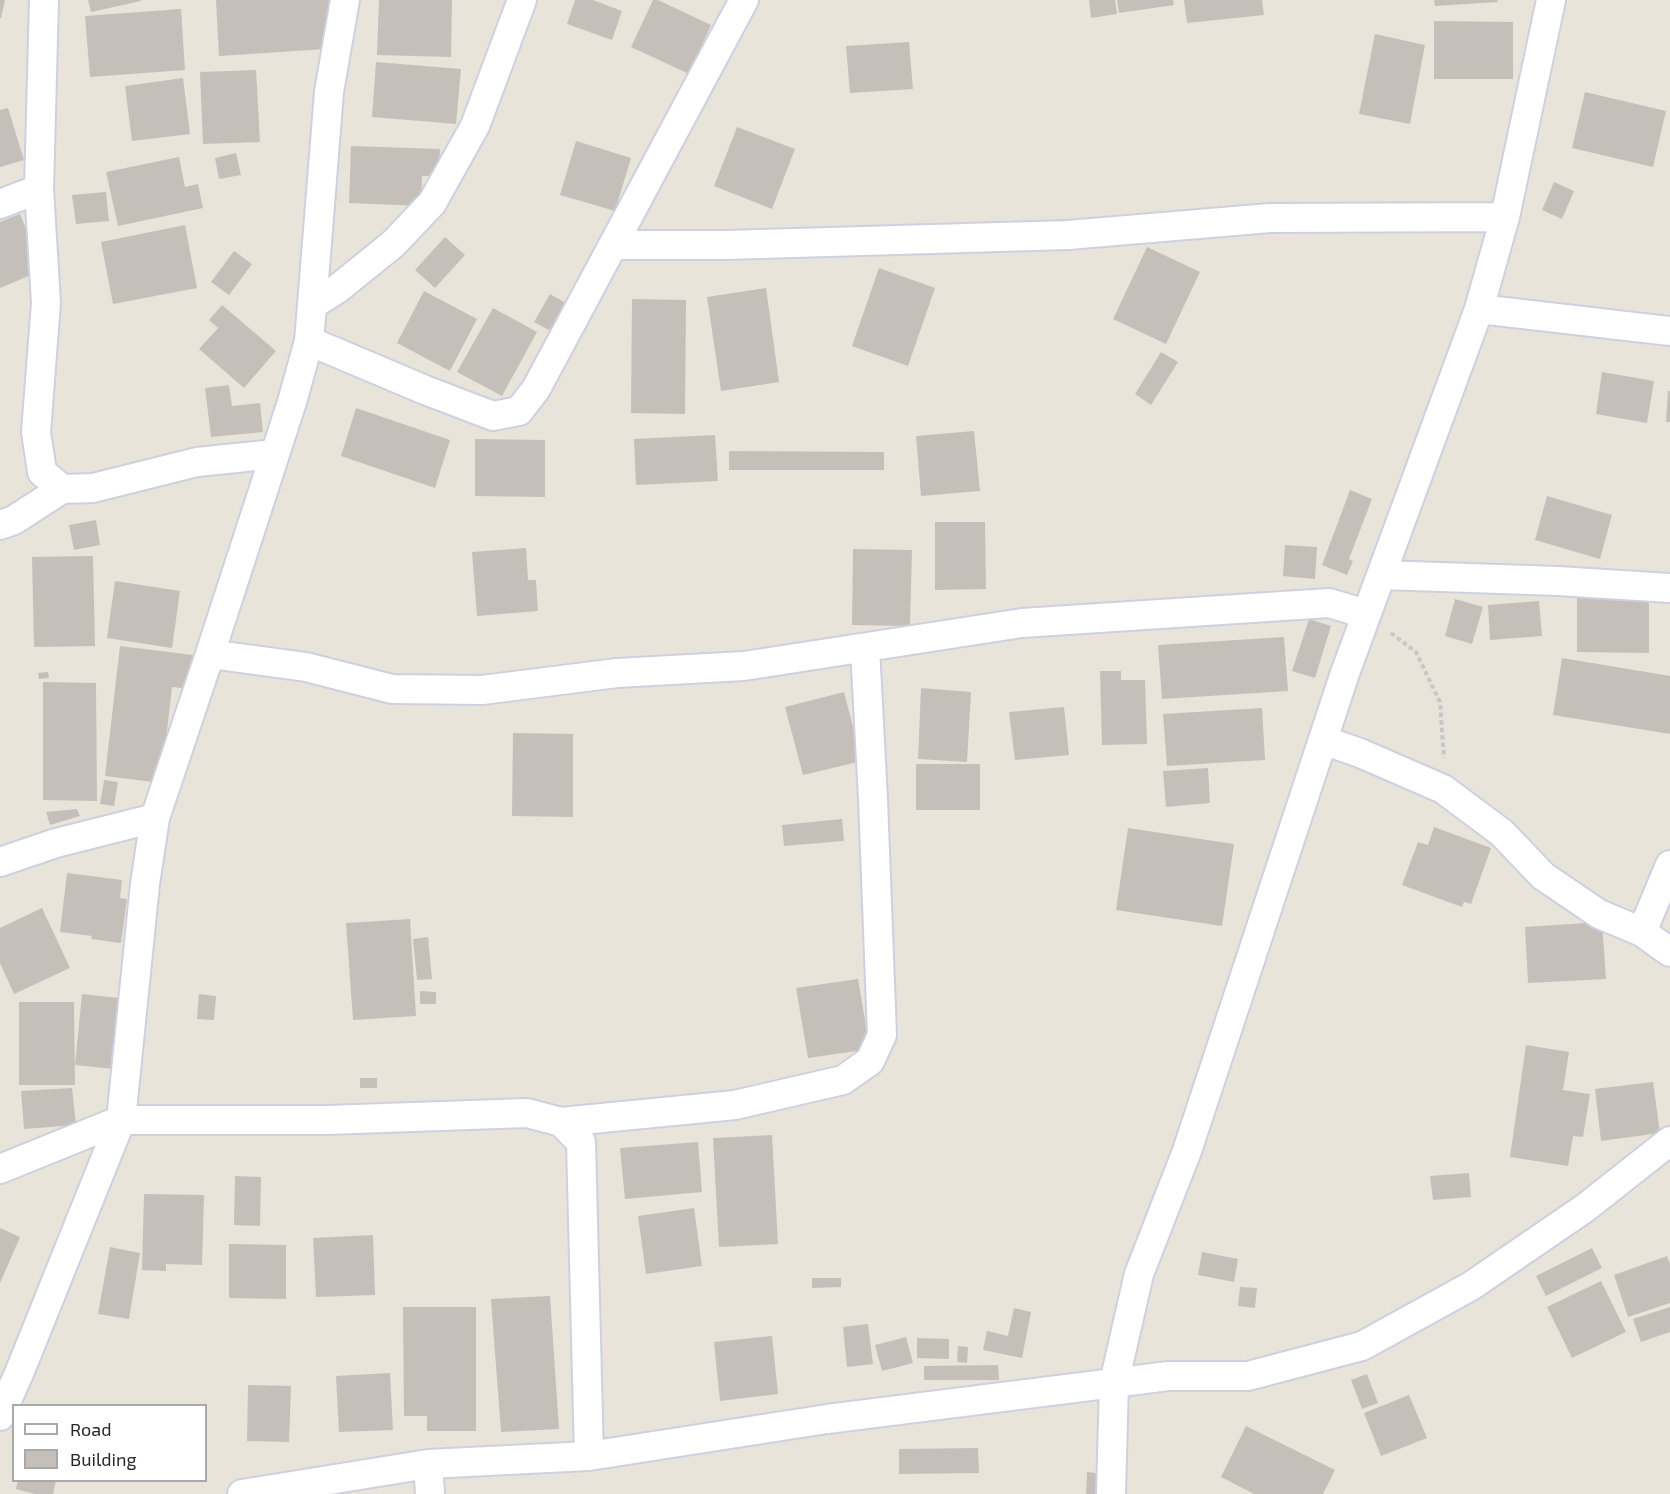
<!DOCTYPE html>
<html>
<head>
<meta charset="utf-8">
<style>
  body { margin:0 }
  #map { position:relative; width:1670px; height:1494px; overflow:hidden; background:#e9e4d9; font-family:"Exo 2",sans-serif }
  canvas { display:block }
  .legend { position:absolute; left:12px; top:1404px; width:195px; height:78px; box-sizing:border-box; background:#fff; border:2px solid #a9a9a9; margin:0; padding:8px 10px; list-style:none; font-size:18px; color:#272727 }
  .legend li { display:flex; align-items:center; gap:12px; height:30px }
  .legend b { width:30px; border:2px solid #a9a9a9 }
</style>
</head>
<body>
<div id="map">
<canvas width="1670" height="1494"></canvas>
<ul class="legend">
<li><b style="height:8px;background:#fff"></b>Road</li>
<li><b style="height:16px;background:#c4c0b9"></b>Building</li>
</ul>
</div>
<script>
const g = document.querySelector('canvas').getContext('2d');
g.lineJoin = 'round';
function fill(path, color) {
  g.fillStyle = color;
  g.fill(path, 'evenodd');
}
function poly(rows) {
  const path = new Path2D();
  for (const r of rows) {
    path.moveTo(r[0], r[1]);
    for (let i = 2; i < r.length; i += 2) path.lineTo(r[i], r[i + 1]);
  }
  return path;
}
function trace(path, color, width, dash) {
  g.strokeStyle = color;
  g.lineWidth = width;
  g.lineCap = dash ? 'butt' : 'round';
  g.setLineDash(dash || []);
  g.stroke(path);
}
const building = poly([
  [0,0,5,0,1,18,0,18],
  [88,0,141,0,141,1,91,12],
  [216,0,336,0,338,28,324,29,326,49,219,56],
  [379,0,452,0,451,57,377,55],
  [575,0,593,0,622,11,612,40,567,24],
  [653,0,658,0,711,25,689,74,631,47],
  [1089,0,1115,0,1117,14,1091,18],
  [1117,0,1173,0,1174,5,1119,13],
  [1184,0,1262,0,1264,15,1187,23],
  [1434,0,1497,0,1498,2,1435,6],
  [181,9,185,70,90,77,85,16],
  [1434,21,1513,22,1513,79,1434,79],
  [1375,34,1425,45,1410,124,1359,114],
  [909,42,913,89,850,93,846,46],
  [376,62,461,69,456,124,372,117],
  [256,70,260,142,203,144,200,72],
  [183,78,190,134,132,141,125,86],
  [1585,92,1666,111,1653,167,1572,148],
  [8,108,24,160,0,167,0,110],
  [737,127,795,149,772,209,714,186],
  [576,141,631,158,615,211,560,195],
  [351,146,440,149,439,176,422,176,421,206,349,203],
  [236,153,241,175,219,179,215,158],
  [179,157,185,187,198,184,203,208,118,226,106,172],
  [1554,182,1574,191,1562,219,1542,210],
  [106,192,109,221,76,224,72,195],
  [20,214,43,270,0,288,0,222],
  [185,225,197,288,113,304,101,242],
  [445,237,465,255,435,288,415,270],
  [1147,247,1200,272,1166,344,1113,319],
  [234,251,252,264,229,295,211,282],
  [879,268,935,288,908,366,852,346],
  [766,288,779,382,721,391,707,297],
  [424,291,477,319,450,371,397,343],
  [550,294,573,307,558,335,534,322],
  [632,299,686,300,685,414,631,413],
  [222,305,276,351,244,388,199,349,218,328,209,320],
  [493,308,537,332,502,396,457,372],
  [1161,352,1178,362,1151,405,1135,394],
  [1602,372,1654,381,1647,423,1596,414],
  [229,385,232,406,260,403,263,432,211,437,205,388],
  [1668,391,1670,391,1670,422,1666,422],
  [356,408,450,440,435,488,341,456],
  [974,431,980,491,921,496,916,436],
  [715,435,718,481,636,485,634,439],
  [475,439,545,440,545,497,475,496],
  [729,451,884,452,884,470,729,470],
  [1350,490,1372,499,1349,559,1353,561,1347,575,1322,565],
  [1547,496,1612,515,1600,559,1535,540],
  [96,520,100,545,74,550,69,525],
  [935,522,985,522,986,589,935,590],
  [1285,545,1317,547,1315,579,1283,576],
  [526,548,528,580,536,580,538,611,477,616,472,552],
  [853,549,912,550,910,626,852,625],
  [93,556,95,646,34,647,32,557],
  [115,581,180,591,172,648,107,638],
  [1577,598,1649,599,1649,653,1577,652],
  [1455,599,1483,607,1472,644,1445,636],
  [1539,601,1542,636,1490,640,1488,605],
  [1309,619,1331,626,1315,678,1292,671],
  [1284,637,1288,691,1162,699,1158,645],
  [120,646,193,655,189,689,172,687,161,783,105,776],
  [1562,658,1670,676,1670,734,1553,715],
  [1100,671,1121,671,1121,680,1145,680,1147,744,1102,745],
  [48,672,49,678,39,679,38,673],
  [43,682,96,683,97,801,43,800],
  [921,688,971,692,967,762,918,759],
  [844,692,862,761,803,775,785,707],
  [1064,707,1069,755,1015,760,1009,712],
  [1262,708,1265,760,1167,766,1163,714],
  [513,733,573,734,573,817,512,816],
  [916,764,980,764,980,810,916,810],
  [1208,768,1210,803,1166,807,1163,771],
  [104,780,118,782,114,806,100,804],
  [77,809,80,816,50,825,46,812],
  [842,819,844,841,784,846,782,825],
  [1434,827,1491,848,1471,904,1464,902,1462,907,1402,885,1418,842,1428,845],
  [1128,828,1234,844,1222,926,1116,910],
  [67,873,122,880,120,898,127,899,121,943,91,939,92,936,60,932],
  [42,908,70,968,14,994,0,963,0,928],
  [410,919,416,1016,353,1020,346,923],
  [1602,922,1606,979,1528,983,1525,927],
  [428,937,432,979,417,980,413,939],
  [858,979,870,1049,808,1058,796,988],
  [420,991,436,992,436,1004,420,1004],
  [82,994,120,998,114,1069,75,1065],
  [199,994,216,996,214,1020,197,1019],
  [19,1002,74,1002,75,1085,19,1085],
  [1526,1045,1569,1052,1563,1090,1590,1094,1583,1137,1573,1136,1568,1166,1510,1157],
  [360,1078,377,1078,377,1088,360,1088],
  [1653,1082,1660,1133,1601,1141,1595,1089],
  [72,1088,76,1125,24,1129,21,1091],
  [772,1135,778,1244,719,1247,713,1138],
  [698,1142,702,1192,625,1199,620,1148],
  [1469,1173,1471,1197,1433,1200,1430,1176],
  [235,1176,261,1177,260,1226,234,1225],
  [144,1194,204,1195,202,1265,166,1264,166,1271,142,1270],
  [694,1208,702,1266,646,1274,638,1216],
  [0,1228,20,1237,0,1283],
  [373,1235,375,1295,316,1297,313,1238],
  [229,1244,286,1245,286,1299,229,1298],
  [110,1247,140,1253,129,1319,98,1314],
  [1592,1248,1602,1268,1546,1296,1536,1276],
  [1202,1252,1238,1259,1234,1282,1198,1275],
  [1667,1256,1670,1264,1670,1303,1628,1317,1614,1275],
  [812,1278,841,1278,841,1287,812,1288],
  [1601,1281,1626,1332,1572,1358,1547,1307],
  [1240,1287,1257,1288,1255,1308,1238,1306],
  [550,1296,559,1429,501,1432,491,1299],
  [403,1307,476,1307,476,1431,427,1431,427,1416,404,1416],
  [1670,1307,1670,1332,1641,1342,1633,1319],
  [1014,1308,1031,1312,1022,1358,983,1350,987,1331,1008,1336],
  [868,1324,873,1364,847,1367,843,1327],
  [772,1336,778,1394,720,1401,714,1342],
  [906,1337,913,1363,882,1371,875,1345],
  [917,1338,949,1339,949,1359,917,1358],
  [958,1346,968,1347,967,1363,957,1362],
  [998,1365,999,1380,924,1380,924,1366],
  [390,1373,393,1430,339,1432,336,1376],
  [1367,1374,1378,1403,1362,1409,1351,1380],
  [248,1385,291,1386,289,1442,247,1441],
  [1409,1395,1427,1438,1381,1456,1364,1413],
  [1246,1426,1335,1470,1323,1494,1254,1494,1221,1477],
  [978,1448,979,1473,899,1474,899,1449],
  [1087,1472,1104,1474,1103,1494,1086,1494],
  [18,1480,56,1480,53,1494,35,1494,16,1489]
]);
const path = poly([
  [1391,633,1416,652,1440,702,1444,758]
]);
const minor = poly([
  [44,0,39,189,46,303,36,432,42,472,62,489,93,488,197,462,275,454],
  [0,204,39,189],
  [614,245,726,245,1068,235,1270,218,1505,217],
  [312,305,329,92,345,0],
  [1479,309,1670,331],
  [309,341,425,390,493,416,519,411,536,389,744,0],
  [0,525,14,520,62,489],
  [1382,575,1558,581,1670,588],
  [210,654,306,667,392,689,482,690,617,673,744,666,1022,623,1329,603,1366,614],
  [1323,740,1360,753,1443,789,1502,833,1543,876,1599,914,1642,932,1670,952],
  [0,862,56,843,155,818],
  [1642,932,1670,865],
  [561,1122,735,1105,843,1080,870,1061,882,1035,873,799,865,648],
  [0,1169,121,1120,327,1120,527,1113,561,1122,581,1142,589,1456],
  [0,1416,20,1371,121,1120,145,884,155,818,210,654,292,402,309,341,312,305,336,290,393,244,432,203,475,126,522,0],
  [428,1464,430,1494],
  [242,1494,428,1464,589,1456,827,1419,1114,1383,1168,1376,1248,1376,1362,1346,1471,1286,1585,1208,1670,1141],
  [1111,1494,1114,1383,1139,1274,1187,1151,1345,673,1479,309,1505,217,1551,0]
]);
fill(building, '#c4c0b9');
trace(minor, '#ced0e0', 32);
trace(path, '#c7c7c7', 4, [4.5, 3]);
trace(minor, '#fff', 28);
</script>
</body>
</html>
